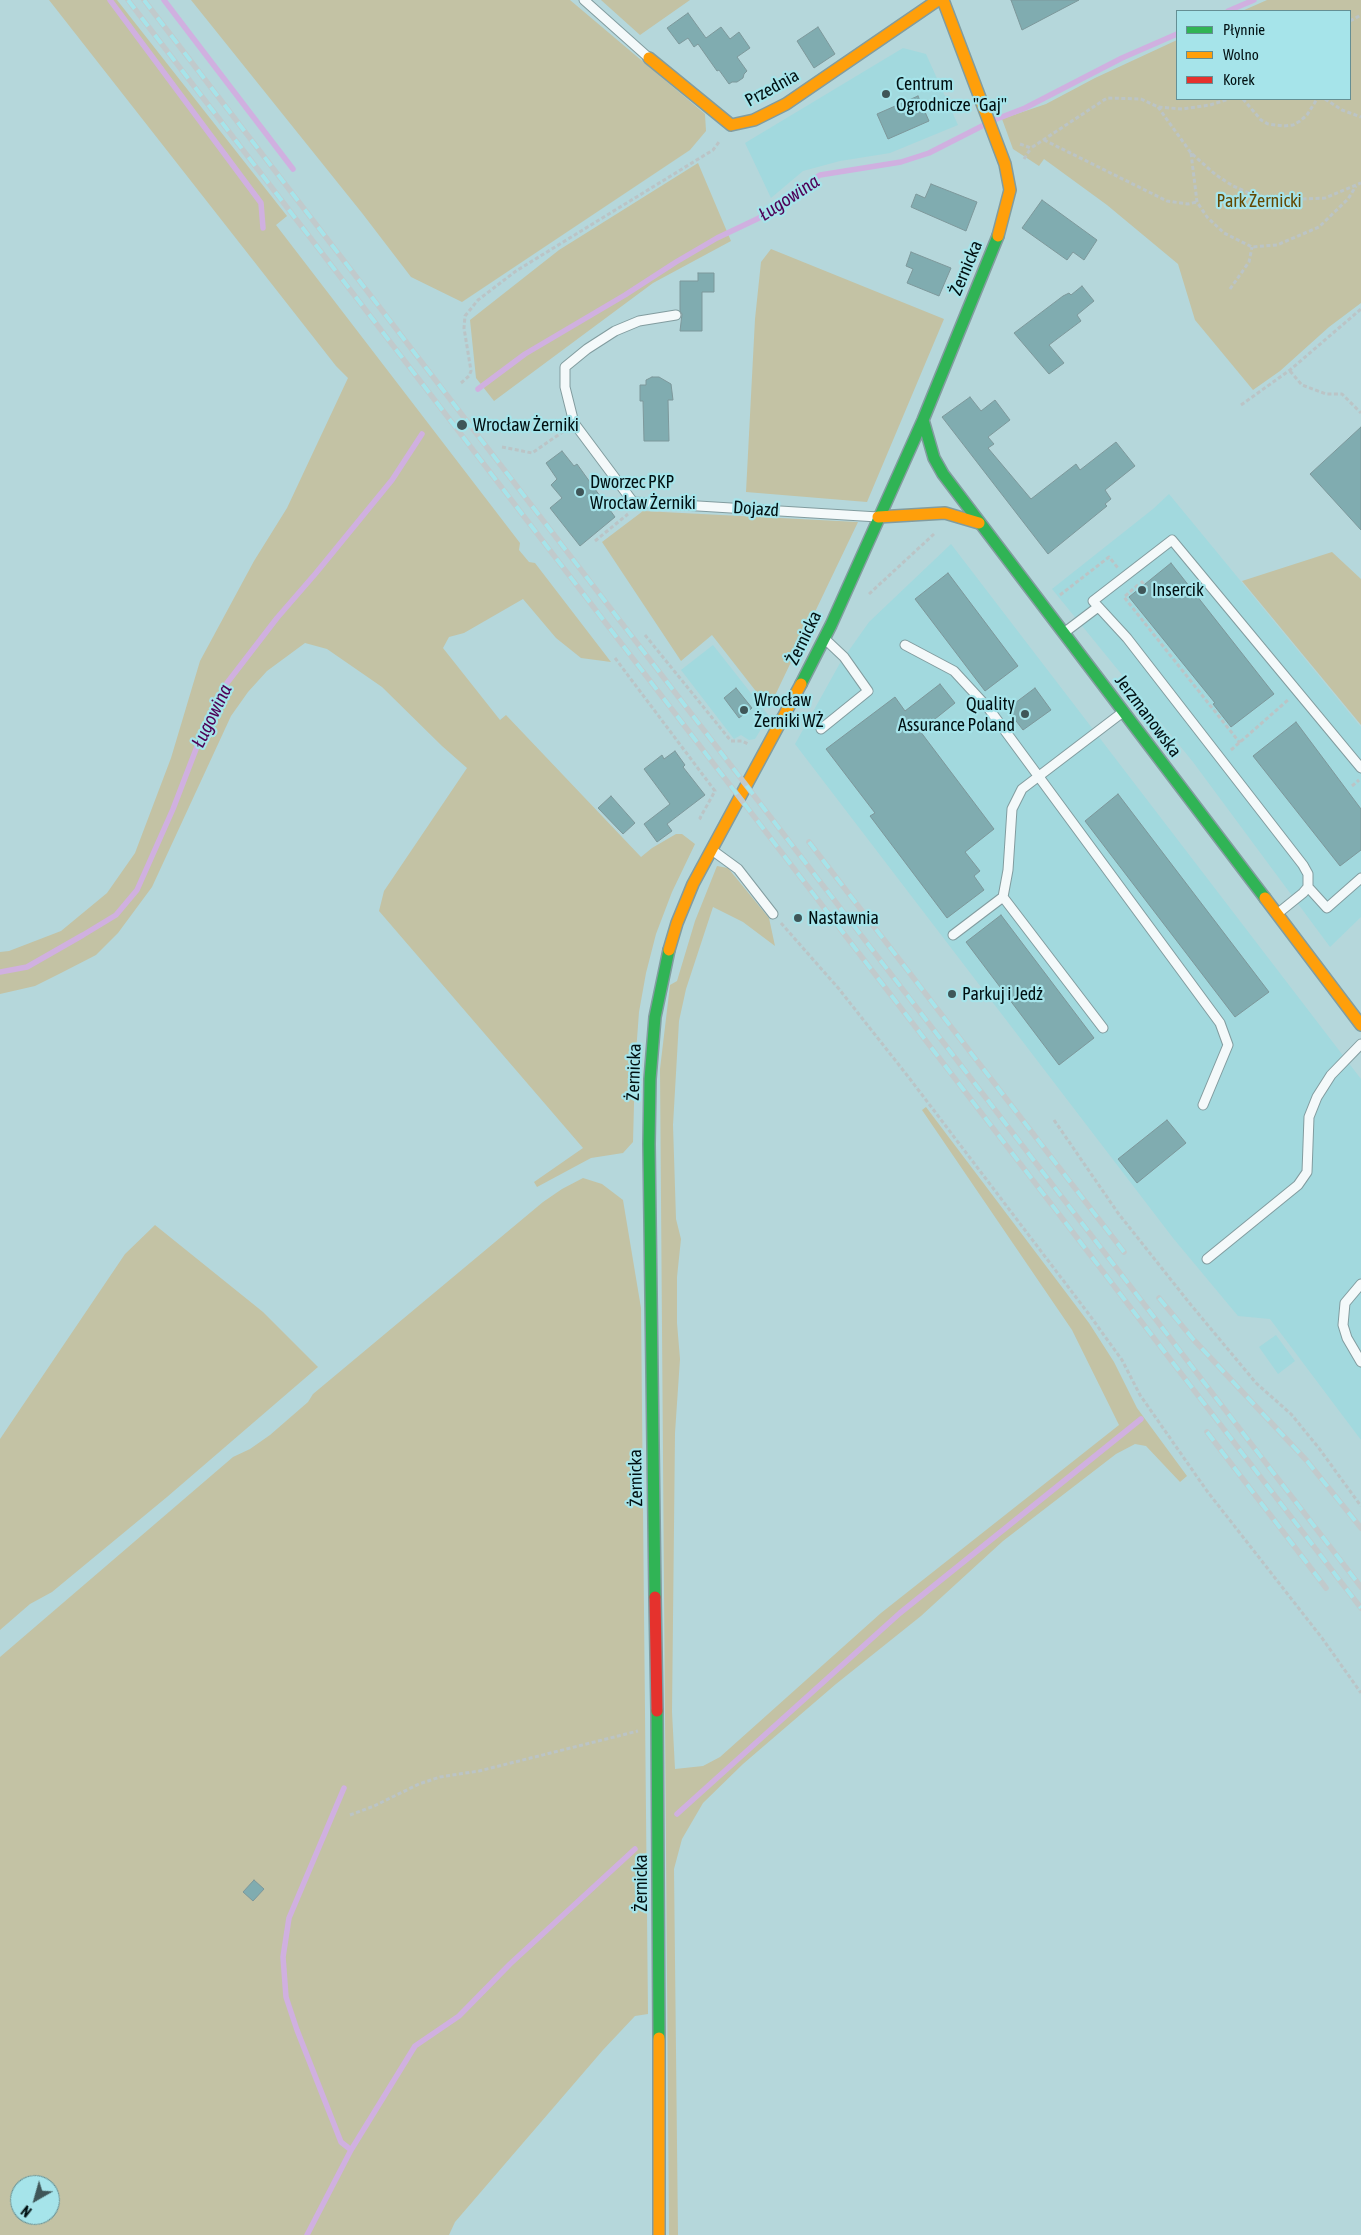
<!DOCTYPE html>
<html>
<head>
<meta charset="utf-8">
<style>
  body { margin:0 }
  #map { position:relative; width:1361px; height:2235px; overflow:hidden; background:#b5d7db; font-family:"Asap Condensed",sans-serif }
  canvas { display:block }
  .legend { position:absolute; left:1176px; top:10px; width:175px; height:90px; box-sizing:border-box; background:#a6e4ea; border:1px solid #648f94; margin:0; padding:6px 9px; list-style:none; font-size:15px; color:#001012 }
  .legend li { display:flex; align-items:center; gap:10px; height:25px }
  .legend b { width:25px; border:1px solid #648f94 }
  .north { position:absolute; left:10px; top:2175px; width:50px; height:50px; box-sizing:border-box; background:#a6e4ea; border:1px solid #648f94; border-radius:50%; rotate:218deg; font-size:14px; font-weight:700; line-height:20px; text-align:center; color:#001012 }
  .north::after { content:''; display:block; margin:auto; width:18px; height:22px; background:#3f5658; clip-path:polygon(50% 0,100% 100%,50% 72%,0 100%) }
</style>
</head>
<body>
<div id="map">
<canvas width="1361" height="2235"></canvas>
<ul class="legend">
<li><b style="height:6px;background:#30b455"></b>Płynnie</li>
<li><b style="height:6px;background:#ff9f0a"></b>Wolno</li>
<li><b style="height:6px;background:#e5322d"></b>Korek</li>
</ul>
<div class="north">N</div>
</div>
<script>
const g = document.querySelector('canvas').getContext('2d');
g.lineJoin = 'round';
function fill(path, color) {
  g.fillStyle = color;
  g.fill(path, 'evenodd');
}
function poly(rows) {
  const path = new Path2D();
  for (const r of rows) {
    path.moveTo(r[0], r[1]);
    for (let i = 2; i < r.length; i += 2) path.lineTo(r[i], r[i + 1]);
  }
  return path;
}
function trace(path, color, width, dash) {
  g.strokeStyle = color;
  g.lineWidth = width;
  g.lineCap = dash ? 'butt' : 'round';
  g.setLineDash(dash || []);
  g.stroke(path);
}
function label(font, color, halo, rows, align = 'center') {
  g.font = font + ' "Asap Condensed",sans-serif';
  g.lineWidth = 4.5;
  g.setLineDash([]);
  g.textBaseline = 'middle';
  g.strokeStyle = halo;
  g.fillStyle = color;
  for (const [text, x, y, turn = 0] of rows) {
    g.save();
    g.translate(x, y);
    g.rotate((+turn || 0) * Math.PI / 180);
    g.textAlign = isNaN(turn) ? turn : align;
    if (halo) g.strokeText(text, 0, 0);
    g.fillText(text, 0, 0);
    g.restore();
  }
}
const built = poly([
  [903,48,926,54,958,125,890,153,840,161,803,171,771,198,745,143],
  [1169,494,1361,727,1361,917,1330,947,1193,762,1052,589,1153,509],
  [951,544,1361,1079,1361,1440,1270,1319,1238,1316,1173,1238,795,744,840,663,869,622],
  [713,645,769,716,755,739,749,740,741,735,734,739,681,670],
  [1276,1335,1295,1361,1278,1374,1259,1347]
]);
const green = poly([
  [49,0,117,0,287,216,276,225,520,543,519,550,529,562,535,563,611,662,581,658,556,638,523,599,464,633,449,637,443,648,500,720,506,715,641,857,652,848,676,834,682,834,695,844,672,892,656,934,646,973,639,1012,635,1066,633,1142,623,1153,591,1158,537,1187,534,1182,583,1148,379,911,384,891,467,768,442,746,382,687,327,649,305,643,267,671,248,692,231,716,152,887,118,933,96,955,61,973,35,986,0,994,0,952,9,951,61,931,107,893,135,853,171,758,200,661,254,561,287,508,348,378,336,366],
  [191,0,570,0,705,114,706,131,690,150,462,302,411,277,362,213],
  [601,0,690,0,640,35],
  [1267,0,1361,0,1361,303,1329,327,1280,371,1253,390,1195,320,1178,264,1107,205,1044,159,1039,166,1013,149,1002,119,1046,104,1095,78,1177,40,1177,99,1350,99,1350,11,1242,11],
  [698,163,731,241,653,283,494,401,476,378,470,320,559,250],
  [771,249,944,319,867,502,746,492,755,319,761,262],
  [643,511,858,522,769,708,712,635,681,661,602,542],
  [1332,552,1361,579,1361,725,1242,581],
  [717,866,728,868,769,918,775,946,743,922,713,907,686,989,679,1021,673,1125,676,1219,681,1239,677,1277,677,1323,680,1359,675,1433,672,1712,675,1769,703,1766,720,1757,881,1613,1119,1425,1072,1330,922,1110,926,1107,1089,1323,1114,1362,1137,1408,1187,1476,1180,1482,1146,1446,1135,1444,1116,1454,1003,1541,921,1616,836,1684,743,1764,703,1803,682,1839,674,1869,678,2235,669,2235,660,1069,670,985,677,981,695,921],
  [583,1178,602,1184,623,1200,641,1308,648,2014,635,2016,603,2050,455,2222,449,2235,0,2235,0,1657,233,1457,250,1449,270,1435,308,1402,313,1394,543,1202,562,1189],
  [20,2185,50,2185,50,2215,20,2215],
  [155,1225,263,1312,318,1367,167,1497,52,1592,30,1604,0,1630,0,1439,125,1254]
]);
const stream = poly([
  [110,0,261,203,263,228],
  [164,0,293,169],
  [1228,11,1254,0],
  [994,120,1025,108,1122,58,1177,34],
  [478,389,525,354,625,295,676,262,717,238,778,209,811,181,820,175,901,162,929,153,986,124],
  [0,972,27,967,83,935,116,915,137,890,173,809,208,718,227,683,277,618,316,573,392,480,422,434],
  [344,1788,289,1918,283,1957,286,1997,297,2030,341,2142,351,2150],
  [677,1814,900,1613,1141,1419],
  [307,2235,351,2150,415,2046,459,2016,510,1964,635,1849]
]);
const building = poly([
  [1011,0,1079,0,1022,30,1011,0],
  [688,13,706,38,721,27,730,39,739,32,750,48,737,57,747,71,744,74,743,78,737,82,732,82,729,84,719,70,717,71,698,44,694,47,688,38,679,44,667,28,688,13],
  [818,27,835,54,814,68,797,41,818,27],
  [918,96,929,121,888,139,877,114,918,96],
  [931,184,977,202,966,231,911,207,916,194,925,198,931,184],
  [1042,200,1097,240,1084,260,1073,252,1067,260,1022,228,1042,200],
  [911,252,951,268,939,296,907,283,913,269,906,266,911,252],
  [698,273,714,273,714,292,702,292,702,331,680,331,682,314,680,311,680,281,698,281,698,273],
  [1082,286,1094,301,1077,315,1081,321,1049,345,1064,363,1049,374,1014,333,1063,296,1069,293,1071,295,1082,286],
  [652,377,659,377,671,384,673,400,668,400,669,441,644,441,643,401,640,401,640,385,646,385,646,380,652,377],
  [970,397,981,411,995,400,1010,420,988,437,994,444,988,448,1031,499,1076,464,1080,470,1116,442,1135,466,1105,490,1111,499,1105,504,1107,506,1048,554,942,417,970,397],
  [1361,427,1361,530,1310,474,1361,427],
  [562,451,574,466,577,464,615,517,580,546,550,508,562,498,551,485,557,479,546,463,562,451],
  [1171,563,1274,694,1231,727,1213,704,1215,703,1129,597,1171,563],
  [948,573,1018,666,985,691,915,599,948,573],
  [940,684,955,703,920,731,994,829,965,852,980,871,974,876,984,890,947,918,870,816,875,813,826,749,895,697,905,711,940,684],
  [736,688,752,708,739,718,724,698,736,688],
  [1035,688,1051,710,1023,730,1007,709,1035,688],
  [1296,722,1361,809,1361,850,1340,866,1253,756,1296,722],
  [675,751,685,765,683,767,705,795,667,824,672,831,657,842,644,824,670,804,644,769,662,755,664,759,675,751],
  [1118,794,1269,992,1235,1017,1085,821,1118,794],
  [611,796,635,823,623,834,598,808,611,796],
  [1001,915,1094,1038,1059,1065,966,942,1001,915],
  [1167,1120,1186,1143,1137,1183,1118,1159,1167,1120],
  [254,1880,264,1889,253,1901,243,1892,254,1880]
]);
const path = poly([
  [1350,21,1361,15],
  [1243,99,1261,120,1268,124,1284,126,1293,125,1300,121,1307,115,1317,99],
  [1325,99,1342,110,1361,117],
  [1158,107,1191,153,1216,175,1233,186,1254,195,1282,200,1325,198,1361,183],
  [1044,140,1167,201,1188,204,1197,202],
  [1020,144,1031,148,1107,98,1141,99,1158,107,1182,109,1210,105,1229,99],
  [1191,153,1197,202,1207,217,1224,233,1252,247,1277,245,1319,227,1348,199,1356,186],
  [1024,159,1031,148],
  [1230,289,1249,262,1252,247],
  [1290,371,1302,385,1326,394,1342,394,1361,413],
  [461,383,469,376,471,371,464,328,465,316,478,300,516,271,713,150,719,142],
  [1241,405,1290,370,1361,309],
  [502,447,532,453,564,431],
  [595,541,628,514],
  [1141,581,1147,588],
  [1138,585,1124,597,1240,743],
  [869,594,934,534],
  [1060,595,1109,557,1118,568],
  [645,635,731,741,742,741,748,744],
  [615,658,715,791,700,818,703,820],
  [753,713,760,721],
  [1231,750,1288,700],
  [1352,786,1359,780],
  [781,923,839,989,910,1079,1088,1313,1122,1360,1140,1395,1207,1491,1322,1638,1361,1693],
  [1054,1120,1118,1213,1191,1305,1256,1383,1291,1414,1318,1447,1361,1506],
  [350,1815,374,1806,419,1784,440,1777,479,1771,638,1731]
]);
const lane = poly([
  [584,0,649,58],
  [676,315,639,321,615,331,587,349,565,367,565,387,574,423,633,502,878,517],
  [1065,632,1098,607],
  [905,645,954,671,989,709,1220,1023,1228,1045,1203,1105],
  [821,729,868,691,844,657,826,640],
  [712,850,738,869,773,914],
  [1308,887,1327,908,1361,878],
  [1003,897,1103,1028],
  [1277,914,1303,893,1308,887,1308,874,1303,865,1127,638,1093,601,1172,540,1361,768],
  [953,935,1003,897,1008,870,1012,809,1022,789,1123,712],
  [1207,1259,1298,1185,1307,1172,1309,1117,1317,1097,1331,1075,1361,1044],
  [1361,1284,1345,1303,1343,1325,1347,1338,1361,1362]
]);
const fast = poly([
  [923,420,934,458,943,474,1265,898],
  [801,684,831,625,923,420,998,236],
  [655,1597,649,1144,650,1079,655,1017,669,950],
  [657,1711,659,2038]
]);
const slow = poly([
  [943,0,1005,164,1010,190,998,236],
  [649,58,731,125,754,120,786,104,938,0],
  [878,517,945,513,979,523],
  [1265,898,1361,1025],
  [669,950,677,923,693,884,801,684],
  [659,2038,659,2235]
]);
const jam = poly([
  [655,1597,657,1711]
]);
const rail = poly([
  [128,0,1361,1608],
  [144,0,1361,1587],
  [809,842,1124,1252],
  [1159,1298,1193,1339,1307,1461,1361,1528],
  [1207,1432,1326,1588]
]);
const markers = [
  [886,94,5,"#3f5658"],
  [462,425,6,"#3f5658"],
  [580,492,5,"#3f5658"],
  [1142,590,5,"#3f5658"],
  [744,710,5,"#3f5658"],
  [1025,714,5,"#3f5658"],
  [798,918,5,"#3f5658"],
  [952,994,5,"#3f5658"]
];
const poiNames = [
  ["Centrum",896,84],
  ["Ogrodnicze \"Gaj\"",896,105],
  ["Wrocław Żerniki",473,425],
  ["Dworzec PKP",590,482],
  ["Wrocław Żerniki",590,503],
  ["Insercik",1152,590],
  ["Wrocław",754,700],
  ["Żerniki WŻ",754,721],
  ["Quality",1015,704,"right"],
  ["Assurance Poland",1015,725,"right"],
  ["Nastawnia",808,918],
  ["Parkuj i Jedź",962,994]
];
const streetNames = [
  ["Przednia",772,88,-29],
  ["Żernicka",966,268,-67],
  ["Dojazd",756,509,4],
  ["Żernicka",804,638,-64],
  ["Jerzmanowska",1148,716,53],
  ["Żernicka",634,1072,-88],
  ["Żernicka",636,1478,-91],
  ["Żernicka",641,1883,-90]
];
const parkNames = [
  ["Park Żernicki",1259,201]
];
const waterNames = [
  ["Ługowina",789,198,-33],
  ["Ługowina",212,716,-64]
];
fill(built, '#a2d9de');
fill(green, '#c3c2a4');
trace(stream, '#d0b0e0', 5.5);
fill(building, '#80acb0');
trace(building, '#7d989b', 1);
trace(lane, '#829c9f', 11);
trace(fast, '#829c9f', 14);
trace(slow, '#829c9f', 14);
trace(jam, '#829c9f', 14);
trace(path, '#bbc4c6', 3, [4, 2.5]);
trace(lane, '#f4f9fa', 9);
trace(fast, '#30b455', 11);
trace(slow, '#ff9f0a', 11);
trace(jam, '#e5322d', 11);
trace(rail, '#c1cacc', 5.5);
trace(rail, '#a6e4ea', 4, [11]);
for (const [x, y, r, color] of markers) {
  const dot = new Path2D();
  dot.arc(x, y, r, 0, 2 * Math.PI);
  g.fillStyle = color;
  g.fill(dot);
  trace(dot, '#a6e4ea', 2);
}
label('18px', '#001012', '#a6e4ea', poiNames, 'left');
label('18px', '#001012', '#a6e4ea', streetNames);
label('18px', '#634700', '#a6e4ea', parkNames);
label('italic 19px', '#4e0056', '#a6e4ea', waterNames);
</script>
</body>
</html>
